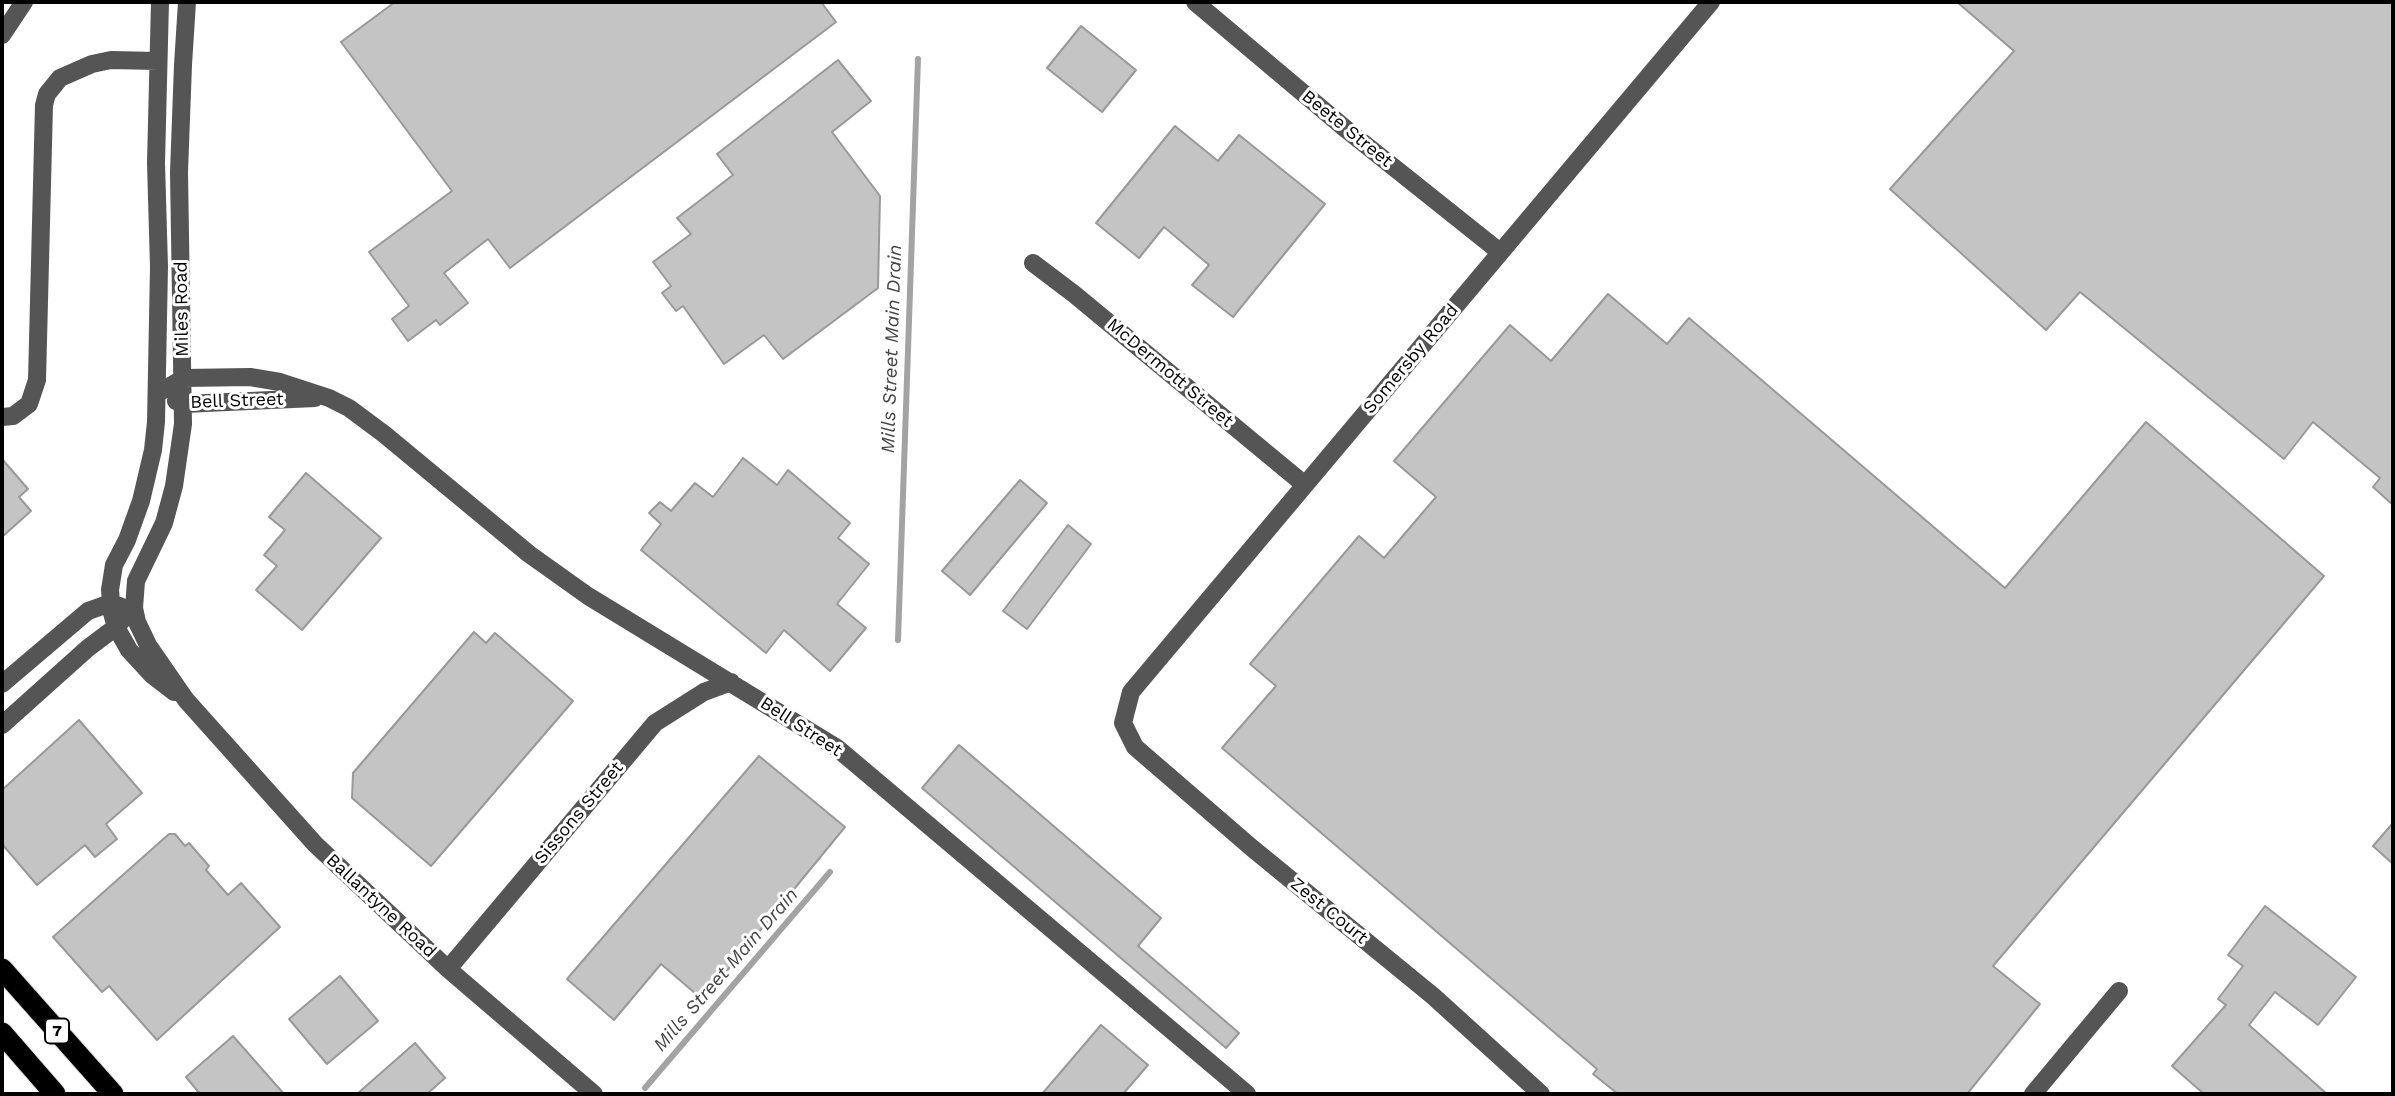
<!DOCTYPE html>
<html>
<head>
<meta charset="utf-8">
<style>
  body { margin:0 }
  #map { position:relative; width:2395px; height:1096px; overflow:hidden; background:#fff; font-family:"Work Sans",sans-serif }
  canvas { display:block }
  .frame { position:absolute; inset:0; border:4px solid #000; pointer-events:none }
</style>
</head>
<body>
<div id="map">
<canvas width="2395" height="1096"></canvas>
<div class="frame"></div>
</div>
<script>
const g = document.querySelector('canvas').getContext('2d');
g.lineJoin = 'round';
function poly(rows) {
  const path = new Path2D();
  for (const r of rows) {
    path.moveTo(r[0], r[1]);
    for (let i = 2; i < r.length; i += 2) path.lineTo(r[i], r[i + 1]);
  }
  return path;
}
function trace(path, color, width, dash) {
  g.strokeStyle = color;
  g.lineWidth = width;
  g.lineCap = dash ? 'butt' : 'round';
  g.setLineDash(dash || []);
  g.stroke(path);
}
function fill(path, color) {
  g.fillStyle = color;
  g.fill(path, 'evenodd');
}
function label(font, color, halo, rows, align = 'center') {
  g.font = font + ' "Work Sans",sans-serif';
  g.lineWidth = 6;
  g.setLineDash([]);
  g.textBaseline = 'middle';
  g.strokeStyle = halo;
  g.fillStyle = color;
  for (const [text, x, y, turn = 0] of rows) {
    g.save();
    g.translate(x, y);
    g.rotate((+turn || 0) * Math.PI / 180);
    g.textAlign = isNaN(turn) ? turn : align;
    if (halo) g.strokeText(text, 0, 0);
    g.fillText(text, 0, 0);
    g.restore();
  }
}
const stream = poly([
  [898,640,918,59],
  [645,1088,830,872]
]);
const building = poly([
  [395,2,821,2,836,22,510,268,488,239,444,273,468,303,440,325,436,320,408,341,392,319,409,306,369,252,452,191,341,42,395,2],
  [1957,2,2393,2,2393,505,2373,487,2380,478,2313,422,2284,459,2080,292,2046,330,1890,189,2014,51,1957,2],
  [1081,26,1136,70,1102,112,1047,68,1081,26],
  [838,60,871,101,832,132,880,196,878,288,783,359,764,335,724,364,683,306,676,311,662,293,671,286,653,262,691,234,677,218,733,175,717,154,838,60],
  [1175,126,1218,161,1239,135,1325,204,1233,317,1192,285,1209,265,1164,227,1139,258,1096,223,1175,126],
  [1608,294,1667,344,1689,318,2005,588,2146,422,2324,576,1993,966,2040,1004,1967,1094,1618,1094,1593,1074,1597,1069,1222,748,1276,686,1250,664,1359,536,1384,558,1436,497,1394,461,1510,325,1551,361,1608,294],
  [743,458,777,485,788,470,850,523,838,538,869,564,837,604,866,628,830,671,784,630,766,653,641,550,661,524,649,513,660,502,671,511,695,483,713,497,743,458],
  [2,459,28,489,19,497,31,511,2,537,2,459],
  [306,473,381,538,302,630,256,590,277,566,264,555,285,530,269,517,306,473],
  [1020,480,1047,503,970,595,942,571,1020,480],
  [1068,525,1091,544,1027,629,1003,611,1068,525],
  [474,632,486,643,495,633,573,701,431,866,352,798,353,773,474,632],
  [79,720,142,793,106,824,117,839,95,857,85,845,37,885,2,844,2,790,79,720],
  [959,745,1161,918,1138,946,1239,1033,1226,1048,922,788,959,745],
  [759,756,845,827,703,1000,661,964,614,1020,567,979,759,756],
  [2393,823,2393,864,2373,846,2393,823],
  [169,834,175,834,185,846,189,843,209,866,206,870,228,895,241,883,280,927,157,1040,109,986,102,992,53,937,169,834],
  [2265,906,2356,977,2318,1025,2275,992,2249,1025,2327,1094,2204,1094,2172,1066,2226,1005,2218,999,2243,966,2228,955,2265,906],
  [340,976,378,1021,327,1064,289,1019,340,976],
  [1101,1025,1148,1065,1123,1094,1042,1094,1101,1025],
  [233,1036,284,1094,200,1094,186,1077,233,1036],
  [415,1043,445,1078,427,1094,357,1094,415,1043]
]);
const minor = poly([
  [160,2,156,163,159,267,156,422,153,450,141,501,127,540,114,565,110,590,112,613,116,627,129,650,152,675,174,692],
  [187,2,183,65,179,172,183,424,174,486,164,523,136,581,134,608,137,622,148,645,186,700,315,844,448,969,594,1094],
  [1195,2,1347,130,1500,252],
  [2,35,24,2],
  [1033,263,1074,294,1305,485],
  [158,393,184,378,250,377,280,382,329,398,349,408,384,434,529,554,588,596,837,748,1247,1094],
  [176,401,184,404,315,398],
  [2,417,13,416,29,404,37,380,44,105,47,94,60,78,92,64,111,60,158,61],
  [2,684,88,611,105,605,120,606],
  [2,725,88,648,116,627,124,618],
  [448,969,655,723,704,692,731,682],
  [1541,1094,1433,996,1252,848,1135,747,1123,723,1131,692,1711,2],
  [2033,1094,2119,991]
]);
const highway = poly([
  [2,969,113,1094],
  [2,1033,55,1094]
]);
const shields = [
  [57,1031,24]
];
const shieldNames = [
  ["7",57,1031]
];
const streetNames = [
  ["Beete Street",1347,129,39],
  ["Miles Road",182,309,-91],
  ["Somersby Road",1411,359,-50],
  ["McDermott Street",1170,373,40],
  ["Bell Street",237,401,-2],
  ["Bell Street",801,727,33],
  ["Sissons Street",579,813,-50],
  ["Ballantyne Road",381,906,43],
  ["Zest Court",1329,911,39]
];
const waterNames = [
  ["Mills Street Main Drain",892,349,-88],
  ["Mills Street Main Drain",726,970,-49]
];
trace(stream, '#a3a3a3', 6);
fill(building, '#c4c4c4');
trace(building, '#999', 2);
trace(highway, '#dbdbdb', 23);
trace(minor, '#555', 18);
trace(highway, '#000', 21);
for (const [x, y, w] of shields) {
  const box = new Path2D();
  box.roundRect(x - w / 2, y - 12.5, w, 25, 5);
  g.fillStyle = '#fff';
  g.fill(box);
  trace(box, '#000', 2);
}
label('bold 16px', '#000', null, shieldNames);
label('18px', '#000', '#fff', streetNames);
label('italic 19px', '#444', '#fff', waterNames);
</script>
</body>
</html>
